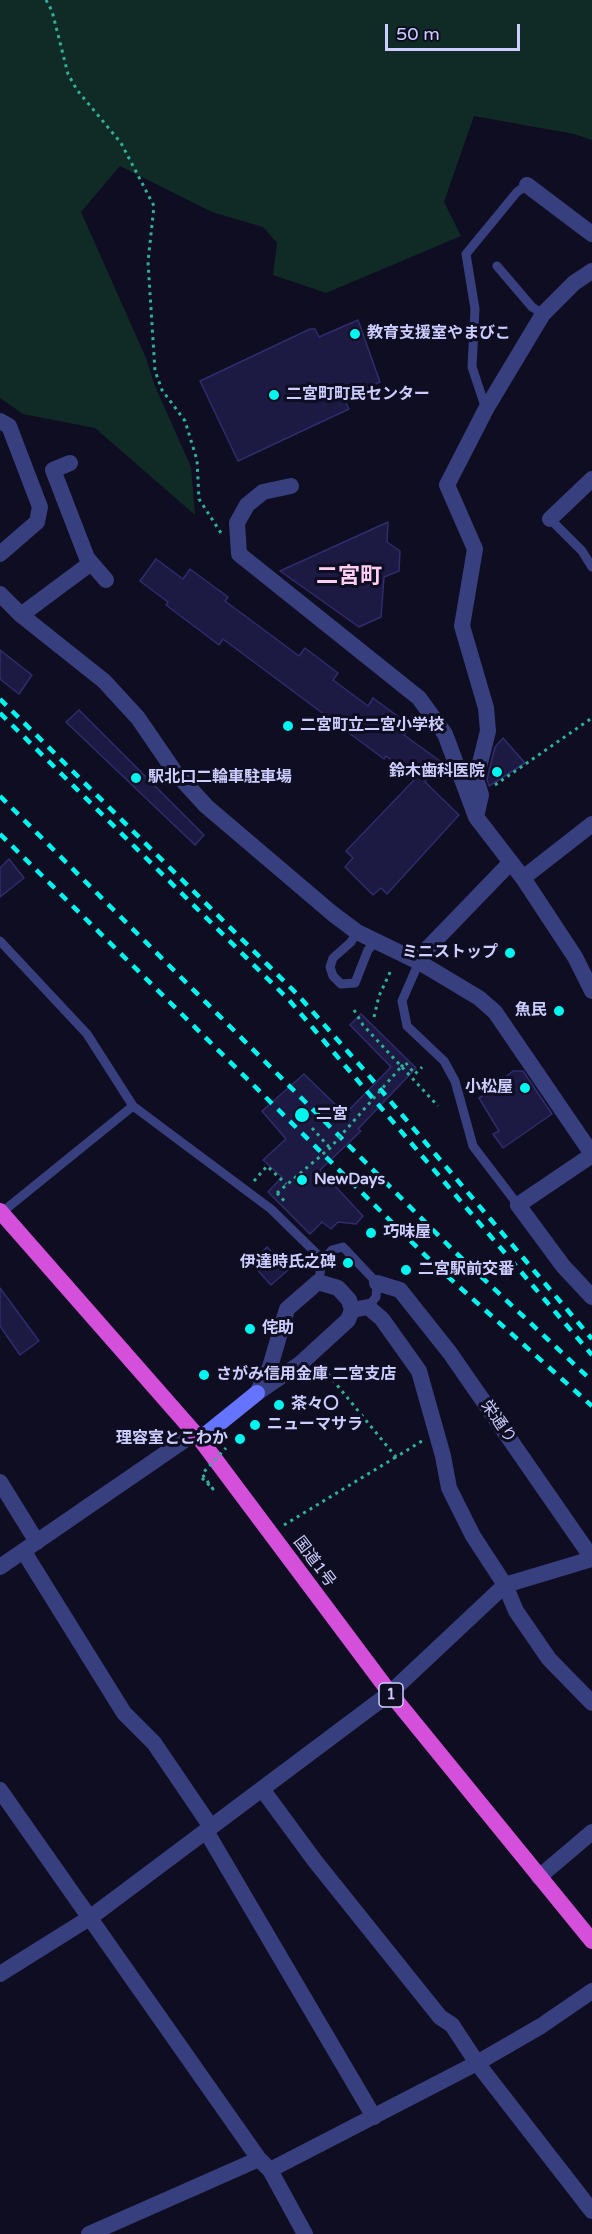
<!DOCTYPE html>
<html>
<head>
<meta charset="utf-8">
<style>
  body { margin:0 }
  #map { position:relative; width:592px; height:2234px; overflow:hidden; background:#0e0d21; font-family:"Varela Round",sans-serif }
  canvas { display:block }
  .scale { position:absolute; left:385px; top:24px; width:135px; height:27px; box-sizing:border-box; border:3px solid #cdceff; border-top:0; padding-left:8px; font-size:18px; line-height:21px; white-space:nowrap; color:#cdceff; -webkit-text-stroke:4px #0e0d21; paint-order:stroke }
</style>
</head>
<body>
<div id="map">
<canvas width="592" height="2234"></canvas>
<div class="scale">50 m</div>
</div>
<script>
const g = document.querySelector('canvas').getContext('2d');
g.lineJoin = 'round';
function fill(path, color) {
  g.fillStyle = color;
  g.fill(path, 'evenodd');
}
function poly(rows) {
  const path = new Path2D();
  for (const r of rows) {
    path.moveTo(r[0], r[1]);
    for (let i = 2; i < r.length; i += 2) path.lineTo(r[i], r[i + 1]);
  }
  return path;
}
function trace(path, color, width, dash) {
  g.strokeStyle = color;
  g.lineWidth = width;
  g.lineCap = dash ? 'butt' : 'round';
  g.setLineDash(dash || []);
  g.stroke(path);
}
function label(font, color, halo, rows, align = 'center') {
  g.font = font + ' "Varela Round","Noto Sans JP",sans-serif';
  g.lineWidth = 6;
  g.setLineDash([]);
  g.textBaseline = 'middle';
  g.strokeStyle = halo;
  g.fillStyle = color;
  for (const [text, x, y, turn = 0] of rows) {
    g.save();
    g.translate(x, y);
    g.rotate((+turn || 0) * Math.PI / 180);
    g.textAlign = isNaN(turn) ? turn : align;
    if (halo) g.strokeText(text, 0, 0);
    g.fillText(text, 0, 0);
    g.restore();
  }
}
const green = poly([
  [0,0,592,0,592,140,574,134,474,116,444,202,461,236,326,293,273,275,277,243,263,227,212,212,120,166,81,212,146,358,155,386,191,467,195,515,95,428,23,414,0,398]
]);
const building = poly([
  [358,320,380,382,344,398,349,409,238,461,200,381,310,329,315,329,319,337,358,320],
  [388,522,387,542,400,551,399,571,384,577,381,617,359,627,280,571,388,522],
  [156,559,183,579,190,569,228,597,225,601,299,656,305,648,338,673,333,680,368,706,373,698,411,726,404,735,440,761,425,782,459,815,387,894,381,888,373,895,345,867,353,858,346,851,416,778,386,756,384,759,223,639,219,645,166,605,168,602,140,581,156,559],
  [0,650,32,675,19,694,0,679,0,650],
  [79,710,204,835,195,845,66,722,79,710],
  [503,738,525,763,489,786,487,779,495,747,503,738],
  [9,859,24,878,0,897,0,868,9,859],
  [361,1014,416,1068,358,1129,361,1131,320,1170,363,1216,356,1224,338,1222,331,1229,322,1222,310,1234,268,1192,282,1177,263,1160,286,1139,262,1111,304,1074,345,1114,391,1067,350,1025,361,1014],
  [513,1071,523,1071,552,1114,503,1148,493,1134,499,1131,479,1098,506,1081,504,1078,513,1071],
  [267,1247,288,1270,271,1285,251,1263,267,1247],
  [0,1288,39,1341,20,1355,0,1326,0,1288]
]);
const path = poly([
  [46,0,52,11,68,74,77,90,121,143,154,206,148,262,155,371,162,390,185,421,197,460,199,499,221,533],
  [495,785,592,718],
  [354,1010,363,1025,438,1106],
  [374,1017,379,996,392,968],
  [401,1067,405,1062,415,1074,422,1067],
  [312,1128,330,1148],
  [254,1181,267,1166,286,1184],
  [277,1193,286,1203],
  [323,1368,396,1457,422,1441],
  [284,1525,396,1457]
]);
const service = poly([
  [497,266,532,307,543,314],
  [486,409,472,367,475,309,466,254,517,192,527,185],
  [550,519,582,551,592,567],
  [357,932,351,942,333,958,330,967,333,976,341,984,355,983,368,950,376,941],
  [0,941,87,1034,133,1106,1,1213],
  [419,962,402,1001,407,1026,444,1061,455,1081,473,1146,518,1205],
  [133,1106,271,1209,323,1260],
  [318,1282,323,1260,332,1250,343,1247,377,1283,376,1297,368,1307]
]);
const minor = poly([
  [527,185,592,234],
  [0,421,9,426,40,507,37,522,0,554],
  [70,463,53,470,87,558,106,580],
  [291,486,263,492,247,505,237,523,239,554,419,698,445,734,476,817,523,878,575,957,592,991],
  [550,519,592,479],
  [21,615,91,563],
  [476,817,481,795,476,779,488,731,486,708,462,626,475,549,447,485,486,409,543,314,574,283,592,271],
  [523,878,592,824],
  [419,962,426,950,511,862],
  [518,1205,592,1155],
  [377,1283,400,1290,450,1353,592,1558],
  [352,1310,368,1307,382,1319,419,1371,443,1456,449,1488,473,1536,505,1585,516,1611,549,1659,592,1703],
  [0,1482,37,1542],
  [24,1552,124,1713,154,1743,211,1827],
  [0,1567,195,1433],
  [262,1789,315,1861,440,2017,452,2025,477,2063,592,2211],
  [0,1790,259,2159,270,2170,305,2234],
  [206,1831,374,2117],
  [539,1877,592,1832],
  [0,1974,91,1917,390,1693,505,1585,592,1559],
  [270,2170,477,2063,541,2026,592,1991],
  [89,2234,259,2159]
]);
const tertiary = poly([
  [0,594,21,615,104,681,138,718,175,772,206,806,333,914,357,932,419,962,479,998,495,1012,592,1154],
  [518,1205,563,1266,592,1297],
  [318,1282,338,1288,349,1300,352,1310,348,1320,301,1363,257,1393,270,1367,287,1309,318,1282]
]);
const secondary = poly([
  [200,1439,257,1393]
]);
const trunk = poly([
  [0,1211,200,1439,390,1693,592,1941]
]);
const rail = poly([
  [0,699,297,994,364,1070,592,1339],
  [0,713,289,1000,592,1355],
  [0,796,455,1252,592,1381],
  [0,834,436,1266,592,1406]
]);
const pathBridge = poly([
  [277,1193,330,1148,401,1067],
  [202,1478,213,1489,202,1474,226,1448]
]);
const markers = [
  [355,334,6,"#02f6f0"],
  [274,395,6,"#02f6f0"],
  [288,726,6,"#02f6f0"],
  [497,772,6,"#02f6f0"],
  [136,778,6,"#02f6f0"],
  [510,953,6,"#02f6f0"],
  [559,1011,6,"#02f6f0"],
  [525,1088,6,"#02f6f0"],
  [302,1115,8,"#02f6f0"],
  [302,1180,6,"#02f6f0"],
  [371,1233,6,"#02f6f0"],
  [348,1263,6,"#02f6f0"],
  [406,1270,6,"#02f6f0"],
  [250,1329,6,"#02f6f0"],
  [204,1375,6,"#02f6f0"],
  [279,1405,6,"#02f6f0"],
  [255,1425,6,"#02f6f0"],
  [240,1439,6,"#02f6f0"]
];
const shields = [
  [391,1695,24]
];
const shieldNames = [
  ["1",391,1695]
];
const poiNames = [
  ["教育支援室やまびこ",367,334],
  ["二宮町町民センター",286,395],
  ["二宮町立二宮小学校",300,726],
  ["鈴木歯科医院",485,772,"right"],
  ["駅北口二輪車駐車場",148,778],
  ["ミニストップ",498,953,"right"],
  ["魚民",547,1011,"right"],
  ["小松屋",513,1088,"right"],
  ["二宮",316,1115],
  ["NewDays",314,1180],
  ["巧味屋",383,1233],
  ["伊達時氏之碑",336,1263,"right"],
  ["二宮駅前交番",418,1270],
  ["侘助",262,1329],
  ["さがみ信用金庫 二宮支店",216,1375],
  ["茶々〇",291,1405],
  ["ニューマサラ",267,1425],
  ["理容室とこわか",228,1439,"right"]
];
const streetNames = [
  ["栄通り",498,1422,55],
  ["国道1号",314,1562,53]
];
const districtNames = [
  ["二宮町",349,577]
];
fill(green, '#102b26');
fill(building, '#1c1942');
trace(building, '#302c6d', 1.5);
trace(path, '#2fb199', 3, [3, 4.5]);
trace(service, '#383f7f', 9);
trace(minor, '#383f7f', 16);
trace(tertiary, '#383f7f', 16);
trace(secondary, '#6574fe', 16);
trace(trunk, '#d44fda', 16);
trace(rail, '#02f6f0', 4.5, [9, 8]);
trace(pathBridge, '#2fb199', 3, [3, 4.5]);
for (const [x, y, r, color] of markers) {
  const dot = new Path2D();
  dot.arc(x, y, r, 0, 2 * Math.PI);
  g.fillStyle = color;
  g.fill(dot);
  trace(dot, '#0e0d21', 2);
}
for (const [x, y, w] of shields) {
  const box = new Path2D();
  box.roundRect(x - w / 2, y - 12, w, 24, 4.5);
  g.fillStyle = '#0e0d21';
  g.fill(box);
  trace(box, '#cdceff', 1.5);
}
label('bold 15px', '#cdceff', null, shieldNames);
label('bold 16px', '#cdceff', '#0e0d21', poiNames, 'left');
label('16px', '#cdceff', '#0e0d21', streetNames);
label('bold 22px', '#ffcff3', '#0e0d21', districtNames);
</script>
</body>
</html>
